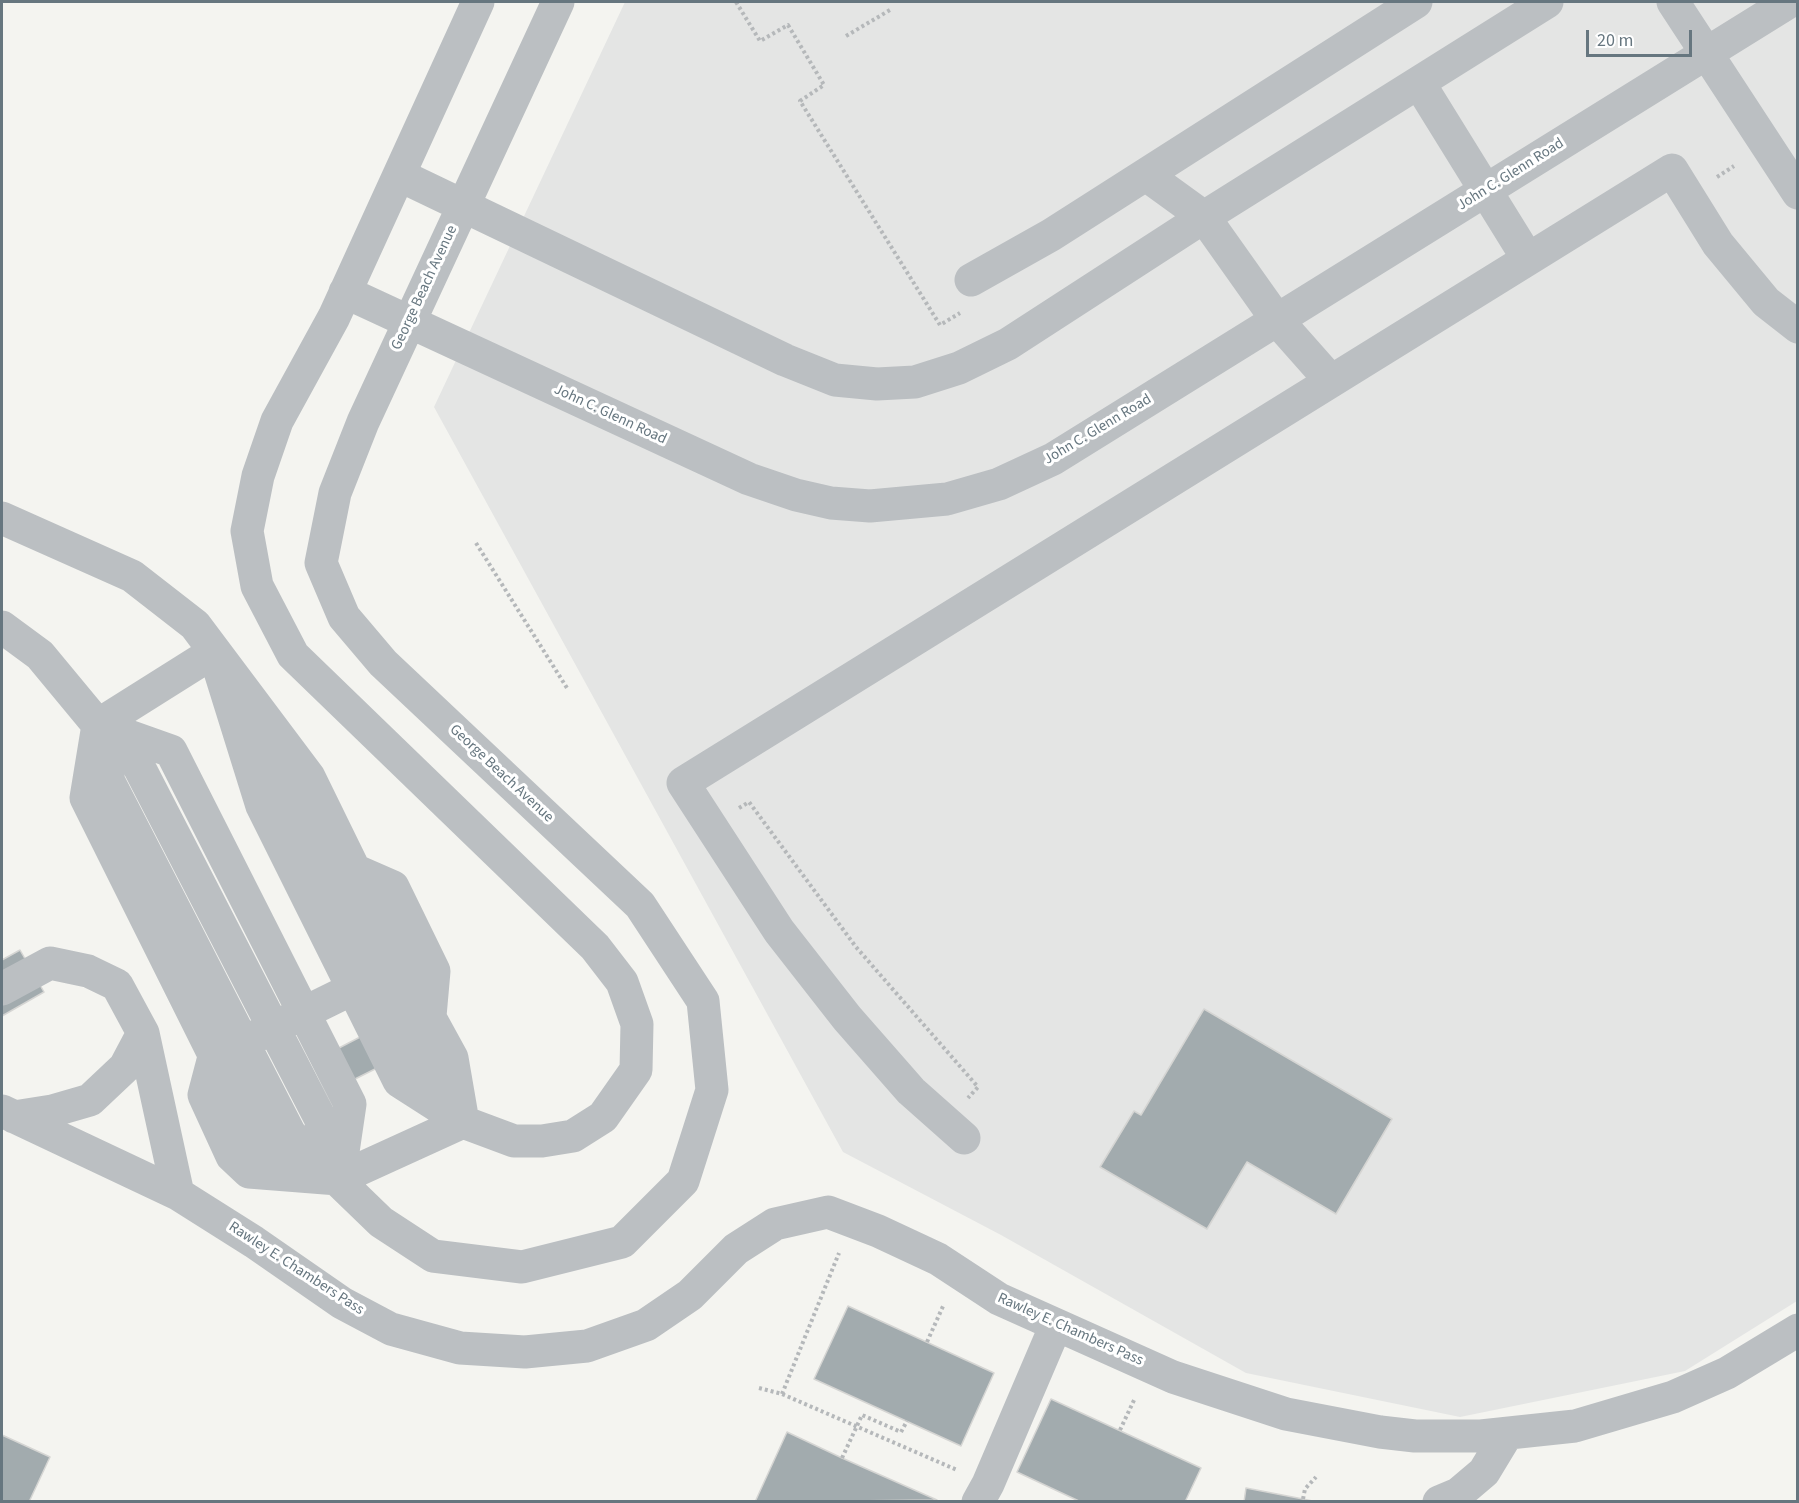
<!DOCTYPE html>
<html>
<head>
<meta charset="utf-8">
<style>
  body { margin:0 }
  #map { position:relative; width:1799px; height:1503px; overflow:hidden; background:#f4f4f0; font-family:"Source Sans 3",sans-serif }
  canvas { display:block }
  .frame { position:absolute; inset:0; border:3px solid #66767f; pointer-events:none }
  .scale { position:absolute; left:1586px; top:30px; width:106px; height:27px; box-sizing:border-box; border:3px solid #66767f; border-top:0; padding-left:8px; font-size:18px; line-height:21px; white-space:nowrap; color:#66767f; -webkit-text-stroke:4px #fff; paint-order:stroke }
</style>
</head>
<body>
<div id="map">
<canvas width="1799" height="1503"></canvas>
<div class="frame"></div>
<div class="scale">20 m</div>
</div>
<script>
const g = document.querySelector('canvas').getContext('2d');
g.lineJoin = 'round';
function fill(path, color) {
  g.fillStyle = color;
  g.fill(path, 'evenodd');
}
function poly(rows) {
  const path = new Path2D();
  for (const r of rows) {
    path.moveTo(r[0], r[1]);
    for (let i = 2; i < r.length; i += 2) path.lineTo(r[i], r[i + 1]);
  }
  return path;
}
function trace(path, color, width, dash) {
  g.strokeStyle = color;
  g.lineWidth = width;
  g.lineCap = dash ? 'butt' : 'round';
  g.setLineDash(dash || []);
  g.stroke(path);
}
function label(font, color, halo, rows, align = 'center') {
  g.font = font + ' "Source Sans 3",sans-serif';
  g.lineWidth = 6;
  g.setLineDash([]);
  g.textBaseline = 'middle';
  g.strokeStyle = halo;
  g.fillStyle = color;
  for (const [text, x, y, turn = 0] of rows) {
    g.save();
    g.translate(x, y);
    g.rotate((+turn || 0) * Math.PI / 180);
    g.textAlign = isNaN(turn) ? turn : align;
    if (halo) g.strokeText(text, 0, 0);
    g.fillText(text, 0, 0);
    g.restore();
  }
}
const built = poly([
  [625,2,1797,2,1797,1301,1685,1371,1460,1417,1246,1373,1001,1235,843,1152,434,407]
]);
const building = poly([
  [20,950,44,992,2,1016,2,960,20,950],
  [1204,1009,1392,1119,1336,1214,1247,1162,1207,1229,1100,1167,1134,1111,1141,1115,1204,1009],
  [364,1035,379,1067,353,1080,337,1049,364,1035],
  [848,1306,994,1373,961,1446,814,1379,848,1306],
  [1051,1399,1201,1468,1185,1502,1081,1502,1017,1472,1051,1399],
  [787,1432,842,1458,937,1500,755,1502,787,1432],
  [2,1435,50,1457,29,1502,2,1502,2,1435],
  [1246,1488,1303,1499,1317,1502,1244,1502,1246,1488]
]);
const path = poly([
  [736,2,760,41,788,25,824,85,800,101,940,325,960,313],
  [846,36,890,10],
  [1717,177,1734,166],
  [476,543,567,688],
  [739,808,749,802,856,947,978,1087,968,1098],
  [927,1342,944,1304],
  [759,1388,782,1394,957,1470],
  [782,1394,839,1253],
  [1120,1430,1135,1398],
  [842,1458,862,1415,901,1432,907,1421],
  [1303,1499,1305,1489,1316,1477]
]);
const minor = poly([
  [1673,2,1798,193],
  [1419,83,1528,259],
  [399,175,785,360,835,380,877,384,915,382,959,368,1008,344,1204,217,1547,2],
  [1146,175,1204,217,1277,320,1331,381],
  [971,280,1051,235,1416,2],
  [345,292,749,479,796,495,831,503,870,506,947,499,999,484,1053,459,1789,2],
  [2,518,132,576,195,625,309,777,401,965,452,1058,463,1122],
  [2,627,40,655,98,725,137,763,320,1118,338,1178],
  [214,652,262,806,399,1081,463,1122,514,1141,542,1141,573,1136,603,1117,636,1070,637,1024,622,982,595,947,293,655,257,586,247,531,258,476,277,421,334,317,478,2],
  [214,652,98,725,86,798,262,1151,323,1173],
  [98,725,109,782,290,1134,381,1222,433,1256,522,1267,622,1242,683,1181,712,1090,703,1001,640,905,383,663,344,617,321,563,335,493,363,422,558,2],
  [109,729,171,751,350,1104,340,1172],
  [258,737,378,976,432,1076,455,1111],
  [354,870,393,887,434,971,430,1016],
  [401,965,214,1057,204,1095,232,1156,249,1172,338,1179,463,1122],
  [2,989,50,963,88,971,117,985,143,1033,178,1194],
  [2,1111,178,1194,254,1242,342,1303,391,1329,460,1348,525,1352,587,1346,646,1325,690,1295,736,1249,775,1224,828,1212,878,1231,938,1259,999,1299,1173,1377,1286,1414,1380,1432,1415,1436,1481,1436,1575,1426,1673,1397,1727,1373,1798,1330],
  [14,1117,52,1111,90,1100,125,1067,143,1033],
  [964,1138,911,1091,847,1018,779,931,683,783,1672,170,1718,244,1766,302,1798,327],
  [978,1502,988,1484,1056,1325],
  [1439,1502,1458,1494,1484,1472,1507,1434]
]);
const streetNames = [
  ["John C. Glenn Road",1511,175,-32],
  ["George Beach Avenue",425,288,-65],
  ["John C. Glenn Road",610,415,25],
  ["John C. Glenn Road",1098,430,-31],
  ["George Beach Avenue",501,774,43],
  ["Rawley E. Chambers Pass",296,1269,33],
  ["Rawley E. Chambers Pass",1070,1330,24]
];
fill(built, '#e4e5e4');
fill(building, '#a2abae');
trace(building, '#d5d5d3', 1.5);
trace(path, '#b5b8ba', 4, [3, 3]);
trace(minor, '#bbbfc2', 33);
label('15px', '#66767f', '#fff', streetNames);
</script>
</body>
</html>
